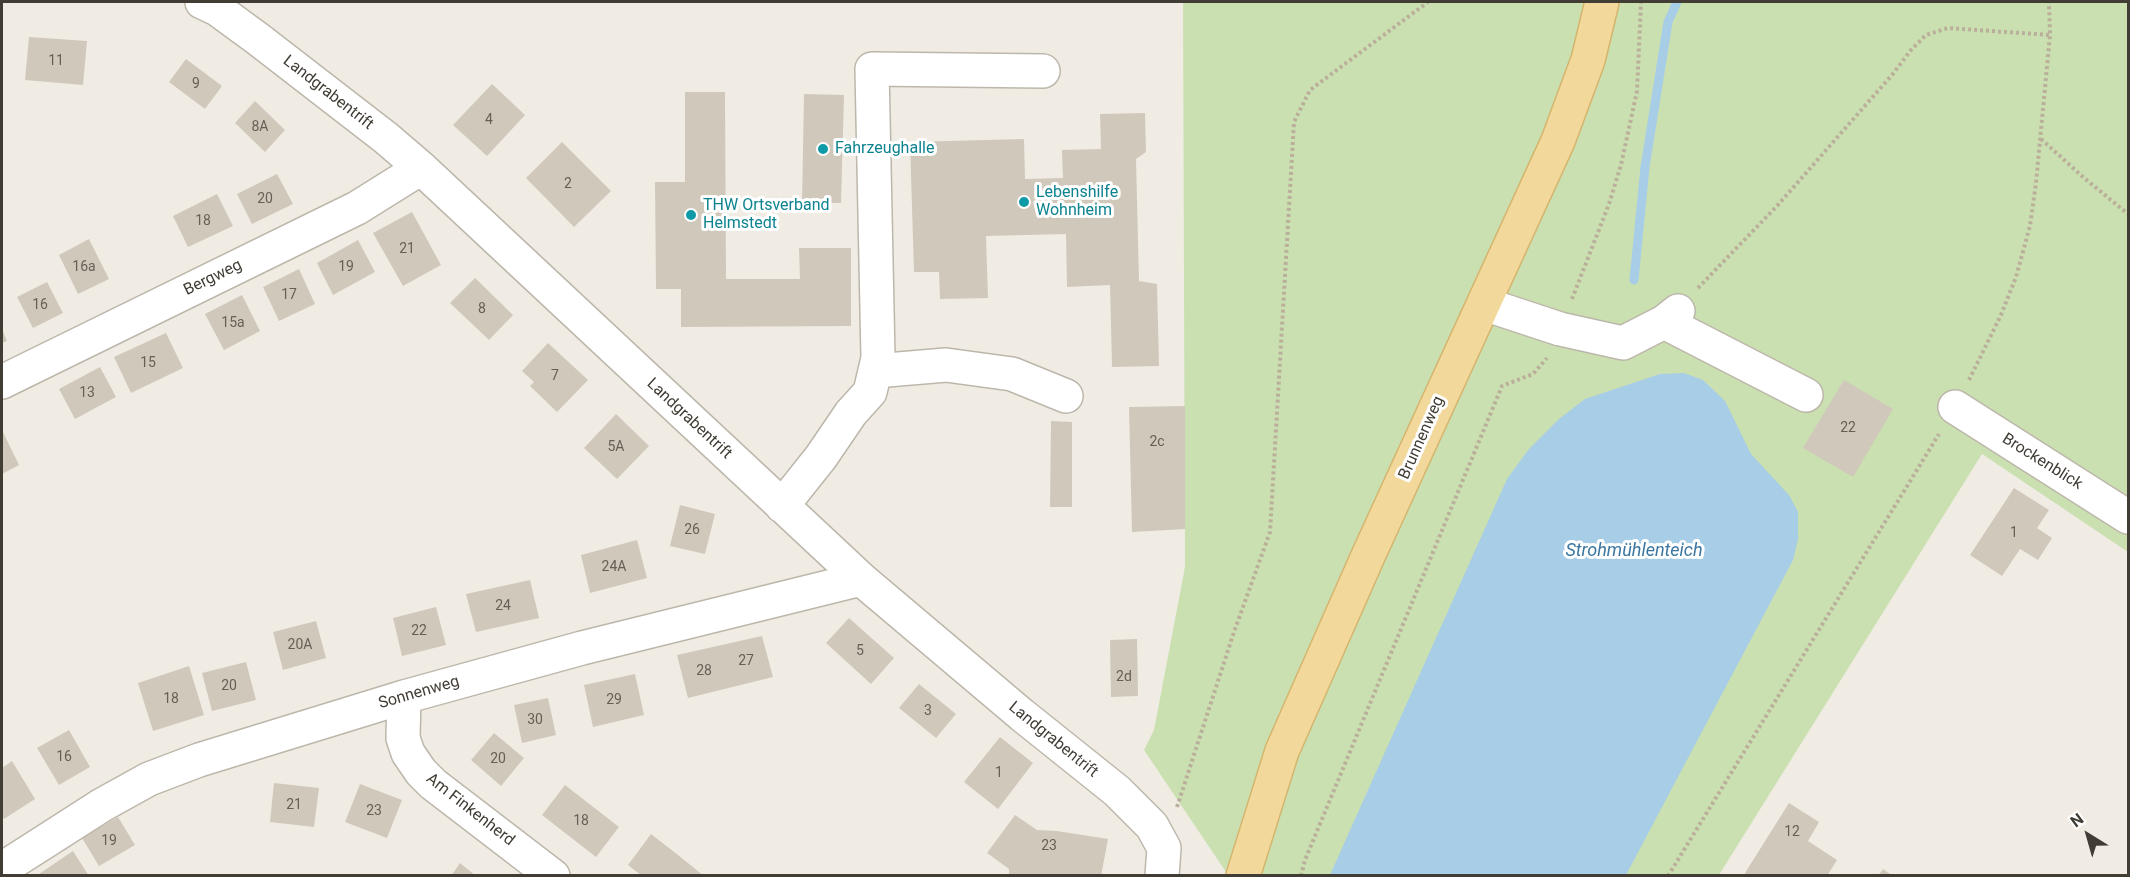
<!DOCTYPE html>
<html>
<head>
<meta charset="utf-8">
<style>
  body { margin:0 }
  #map { position:relative; width:2130px; height:877px; overflow:hidden; background:#f0ece4; font-family:Roboto,sans-serif }
  canvas { display:block }
  .frame { position:absolute; inset:0; border:3px solid #413d35; pointer-events:none }
  .north { position:absolute; left:2058px; top:805px; width:60px; height:60px; -webkit-text-stroke:4px #fff; paint-order:stroke; rotate:323deg; font-size:16px; font-weight:700; line-height:24px; text-align:center; color:#413d35 }
  .north::after { content:''; display:block; margin:auto; width:21px; height:27px; background:#413d35; clip-path:polygon(50% 0,100% 100%,50% 72%,0 100%) }
</style>
</head>
<body>
<div id="map">
<canvas width="2130" height="877"></canvas>
<div class="frame"></div>
<div class="north">N</div>
</div>
<script>
const g = document.querySelector('canvas').getContext('2d');
g.lineJoin = 'round';
function fill(path, color) {
  g.fillStyle = color;
  g.fill(path, 'evenodd');
}
function poly(rows) {
  const path = new Path2D();
  for (const r of rows) {
    path.moveTo(r[0], r[1]);
    for (let i = 2; i < r.length; i += 2) path.lineTo(r[i], r[i + 1]);
  }
  return path;
}
function trace(path, color, width, dash) {
  g.strokeStyle = color;
  g.lineWidth = width;
  g.lineCap = dash ? 'butt' : 'round';
  g.setLineDash(dash || []);
  g.stroke(path);
}
function label(font, color, halo, rows, align = 'center') {
  g.font = font + ' Roboto,sans-serif';
  g.lineWidth = 6;
  g.setLineDash([]);
  g.textBaseline = 'middle';
  g.strokeStyle = halo;
  g.fillStyle = color;
  for (const [text, x, y, turn = 0] of rows) {
    g.save();
    g.translate(x, y);
    g.rotate((+turn || 0) * Math.PI / 180);
    g.textAlign = isNaN(turn) ? turn : align;
    if (halo) g.strokeText(text, 0, 0);
    g.fillText(text, 0, 0);
    g.restore();
  }
}
const green = poly([
  [1183,2,2128,2,2128,552,1982,454,1719,875,1228,875,1144,750,1154,730,1185,567]
]);
const water = poly([
  [1684,373,1703,380,1725,401,1751,454,1789,495,1798,512,1798,539,1793,560,1626,875,1330,875,1507,479,1529,449,1559,419,1585,399,1660,374]
]);
const stream = poly([
  [1634,280,1645,167,1668,22,1677,2]
]);
const building = poly([
  [29,37,87,41,83,85,25,80],
  [186,59,222,86,205,109,169,82],
  [492,84,525,115,487,156,453,125],
  [685,92,725,92,726,279,800,279,799,248,851,248,851,326,681,327,681,289,656,289,655,182,685,182],
  [804,94,844,95,841,203,802,203],
  [255,101,285,130,265,152,235,123],
  [1145,113,1146,152,1136,159,1139,281,1157,284,1159,366,1112,367,1110,285,1067,287,1066,234,986,236,988,298,940,299,939,272,914,272,910,142,1024,139,1025,179,1063,178,1062,150,1101,149,1100,114],
  [562,142,611,191,574,227,526,178],
  [277,174,293,204,252,224,237,194],
  [217,194,233,226,188,247,173,216],
  [412,212,441,265,403,286,373,233],
  [89,239,109,279,78,294,59,255],
  [358,240,375,272,333,295,317,263],
  [299,269,315,304,279,321,263,287],
  [475,278,513,315,489,340,450,303],
  [47,282,63,313,33,328,17,297],
  [242,295,260,331,224,350,205,314],
  [2,329,7,341,2,343],
  [166,333,183,368,131,393,114,357],
  [548,343,588,380,557,412,530,386,534,382,522,371],
  [100,367,116,397,75,419,59,389],
  [1844,380,1893,409,1853,477,1803,448],
  [1185,406,1185,529,1132,532,1129,407],
  [616,414,649,446,617,479,584,448],
  [1051,421,1072,422,1072,507,1050,507],
  [2,430,19,465,2,474],
  [2014,488,2049,510,2037,528,2052,538,2038,560,2020,549,2002,576,1970,555],
  [680,505,715,514,705,554,670,546],
  [637,540,647,578,590,593,581,555],
  [530,580,539,618,476,632,466,594],
  [436,607,446,645,402,656,393,618],
  [849,618,894,658,871,684,826,643],
  [316,621,326,658,283,670,273,632],
  [762,636,773,677,688,698,677,655],
  [1137,639,1138,696,1111,697,1110,640],
  [246,662,256,700,212,711,202,673],
  [189,666,204,715,153,731,138,683],
  [635,674,644,715,593,727,584,685],
  [919,684,956,714,936,738,899,708],
  [548,698,556,735,522,743,514,705],
  [69,730,90,767,59,785,37,748],
  [494,733,524,758,501,786,471,760],
  [1000,737,1033,763,998,809,964,782],
  [12,761,35,799,4,819,2,815,2,768],
  [274,783,319,788,314,827,270,822],
  [360,784,402,800,387,838,345,822],
  [565,785,619,827,596,857,542,815],
  [1789,803,1819,822,1808,841,1837,860,1827,876,1748,876,1745,873],
  [1015,815,1037,830,1057,831,1108,839,1101,876,1009,876,1009,869,987,853],
  [118,817,135,845,99,866,82,838],
  [651,834,678,855,704,876,642,876,628,865],
  [73,851,89,876,36,876],
  [460,863,476,876,451,876],
  [1883,869,1893,876,1878,876]
]);
const path = poly([
  [2041,139,2083,177,2128,214],
  [1698,288,1777,206,1892,75,1911,50,1926,35,1948,28,2050,35],
  [1572,299,1609,204,1621,165,1637,91,1641,2],
  [1969,380,2001,315,2016,277,2030,226,2036,183,2050,35,2049,2],
  [1177,807,1234,632,1270,532,1294,122,1310,90,1428,2],
  [1301,876,1305,860,1502,386,1533,374,1547,358],
  [1668,876,1939,434]
]);
const minor = poly([
  [202,2,217,9,258,39,386,138,421,168,861,579,1022,715,1117,791,1152,826,1164,848,1162,876],
  [1484,304,1560,329,1623,343,1664,322,1678,311],
  [1664,322,1806,395],
  [875,371,946,365,1012,374,1066,396],
  [2,382,357,208,421,168],
  [1955,407,2128,517],
  [782,506,821,457,851,413,870,392,878,358,872,69,1043,71],
  [404,697,403,738,408,753,421,772,433,784,553,876],
  [2,869,102,805,149,779,199,760,404,697,582,648,861,579]
]);
const major = poly([
  [1243,876,1282,751,1368,556,1558,141,1588,60,1602,2]
]);
const markers = [
  [823,149,6,"#0f9aa8"],
  [1024,202,6,"#0f9aa8"],
  [691,215,6,"#0f9aa8"]
];
const numberNames = [
  ["11",56,61],
  ["9",196,84],
  ["4",489,120],
  ["8A",260,127],
  ["2",568,184],
  ["20",265,199],
  ["18",203,221],
  ["21",407,249],
  ["16a",84,267],
  ["19",346,267],
  ["17",289,295],
  ["16",40,305],
  ["8",482,309],
  ["15a",233,323],
  ["15",148,363],
  ["7",555,376],
  ["13",87,393],
  ["22",1848,428],
  ["2c",1157,442],
  ["5A",616,447],
  ["26",692,530],
  ["1",2014,533],
  ["24A",614,567],
  ["24",503,606],
  ["22",419,631],
  ["20A",300,645],
  ["5",860,651],
  ["27",746,661],
  ["28",704,671],
  ["2d",1124,677],
  ["20",229,686],
  ["18",171,699],
  ["29",614,700],
  ["3",928,711],
  ["30",535,720],
  ["16",64,757],
  ["20",498,759],
  ["1",999,773],
  ["21",294,805],
  ["23",374,811],
  ["18",581,821],
  ["12",1792,832],
  ["19",109,841],
  ["23",1049,846]
];
const streetNames = [
  ["Landgrabentrift",328,93,38],
  ["Bergweg",213,278,-26],
  ["Landgrabentrift",689,419,43],
  ["Brunnenweg",1422,438,-66],
  ["Brockenblick",2042,462,32],
  ["Sonnenweg",419,693,-16],
  ["Landgrabentrift",1053,740,39],
  ["Am Finkenherd",470,810,38]
];
const cultureNames = [
  ["Fahrzeughalle",835,149],
  ["Lebenshilfe",1036,193],
  ["Wohnheim",1036,211],
  ["THW Ortsverband",703,206],
  ["Helmstedt",703,224]
];
const waterNames = [
  ["Strohmühlenteich",1634,551]
];
fill(green, '#cbe0b1');
fill(water, '#a7cde7');
trace(stream, '#a7cde7', 9);
fill(building, '#d0c8bb');
trace(minor, '#bdb7ab', 36);
trace(major, '#d5b56e', 36);
trace(path, '#baaf9b', 4, [3, 3]);
trace(minor, '#fff', 33);
trace(major, '#f2d99b', 33);
for (const [x, y, r, color] of markers) {
  const dot = new Path2D();
  dot.arc(x, y, r, 0, 2 * Math.PI);
  g.fillStyle = color;
  g.fill(dot);
  trace(dot, '#fff', 2);
}
label('14px', '#656056', null, numberNames);
label('16px', '#413d35', '#fff', streetNames);
label('16px', '#0d838f', '#fff', cultureNames, 'left');
label('italic 18px', '#3b76a0', '#fff', waterNames);
</script>
</body>
</html>
